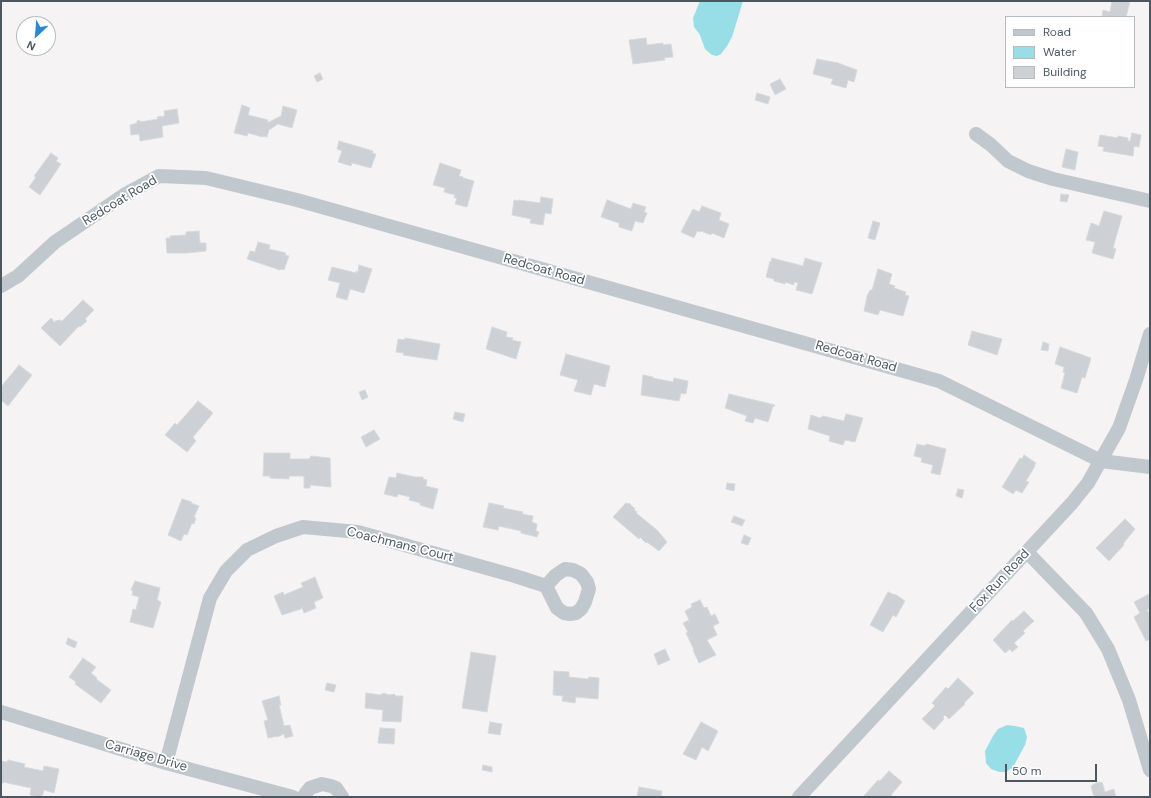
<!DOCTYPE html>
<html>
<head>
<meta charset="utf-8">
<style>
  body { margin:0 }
  #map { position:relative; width:1151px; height:798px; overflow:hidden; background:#f5f3f3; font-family:"DM Sans",sans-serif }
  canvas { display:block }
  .frame { position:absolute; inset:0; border:2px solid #4c585f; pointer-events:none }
  .legend { position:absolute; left:1005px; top:16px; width:130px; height:72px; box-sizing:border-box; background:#fff; border:1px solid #b7bcbf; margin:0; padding:5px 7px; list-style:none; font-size:12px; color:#4c585f }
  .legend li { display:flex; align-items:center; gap:8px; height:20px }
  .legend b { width:20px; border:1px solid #b7bcbf }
  .north { position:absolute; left:16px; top:16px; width:40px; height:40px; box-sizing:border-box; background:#fff; border:1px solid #b7bcbf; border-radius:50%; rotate:206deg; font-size:11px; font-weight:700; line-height:16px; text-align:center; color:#4c585f }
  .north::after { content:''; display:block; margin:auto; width:14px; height:18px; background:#2a87d7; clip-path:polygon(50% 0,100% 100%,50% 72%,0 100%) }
  .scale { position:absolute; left:1005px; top:764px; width:92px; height:18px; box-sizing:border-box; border:2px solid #4c585f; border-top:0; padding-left:5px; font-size:12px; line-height:14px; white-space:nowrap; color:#4c585f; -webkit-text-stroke:3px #fff; paint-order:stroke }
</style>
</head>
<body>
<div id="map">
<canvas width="1151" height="798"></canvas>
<div class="frame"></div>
<ul class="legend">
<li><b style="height:5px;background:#c0c8ce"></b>Road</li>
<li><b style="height:11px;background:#97dee6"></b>Water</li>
<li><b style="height:11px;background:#cdd0d4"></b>Building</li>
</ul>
<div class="north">N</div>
<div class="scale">50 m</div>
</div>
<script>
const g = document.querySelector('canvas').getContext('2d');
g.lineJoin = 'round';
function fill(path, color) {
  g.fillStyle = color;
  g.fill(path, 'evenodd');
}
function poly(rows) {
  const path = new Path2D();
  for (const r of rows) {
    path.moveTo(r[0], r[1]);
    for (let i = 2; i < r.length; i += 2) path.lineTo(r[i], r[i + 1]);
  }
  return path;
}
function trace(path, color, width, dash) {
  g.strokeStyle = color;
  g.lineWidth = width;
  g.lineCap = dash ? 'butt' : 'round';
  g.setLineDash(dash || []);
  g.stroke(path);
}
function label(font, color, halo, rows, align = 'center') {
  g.font = font + ' "DM Sans",sans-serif';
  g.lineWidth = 3.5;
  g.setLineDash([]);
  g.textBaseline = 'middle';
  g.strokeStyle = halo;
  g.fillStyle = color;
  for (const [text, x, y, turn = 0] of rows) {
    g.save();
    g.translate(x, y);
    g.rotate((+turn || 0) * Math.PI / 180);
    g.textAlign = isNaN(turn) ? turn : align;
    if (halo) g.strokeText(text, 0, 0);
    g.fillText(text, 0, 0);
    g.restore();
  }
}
const water = poly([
  [700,1,743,1,732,37,727,46,721,54,717,56,712,55,705,49,700,35,694,27,693,18],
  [1007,725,1015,726,1024,728,1027,737,1025,745,1013,767,1006,772,999,772,991,769,986,763,985,751,993,736,998,729]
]);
const building = poly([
  [1112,1,1130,1,1126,17,1102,17,1103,10,1110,12,1112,1],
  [646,38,647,45,663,43,663,45,671,44,673,57,664,58,665,60,633,64,629,40,646,38],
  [817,59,838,63,857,70,854,82,848,80,846,88,831,84,833,79,813,74,817,59],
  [320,73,323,79,317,82,314,76,320,73],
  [780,79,786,89,775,95,770,84,780,79],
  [757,93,770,97,768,104,755,100,757,93],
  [242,105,250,108,248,115,268,120,267,122,269,122,281,116,283,106,297,110,292,128,278,124,269,130,267,137,263,136,263,137,248,133,247,136,234,133,242,105],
  [177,109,179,123,162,126,163,137,140,141,139,134,131,135,130,125,137,123,137,121,140,120,140,122,158,119,157,117,165,116,164,111,177,109],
  [1132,133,1141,135,1139,147,1134,146,1133,156,1103,151,1104,147,1098,146,1100,135,1118,138,1118,136,1128,138,1128,141,1130,141,1132,133],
  [339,141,373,151,372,153,376,154,371,168,352,163,351,166,338,162,342,151,337,149,339,141],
  [1066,149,1078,152,1075,170,1062,167,1066,149],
  [51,153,58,158,56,161,61,164,40,195,29,187,36,177,34,176,51,153],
  [440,163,461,170,459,176,463,177,463,178,474,181,467,207,455,204,457,198,454,198,455,195,444,192,445,188,433,185,440,163],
  [1061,194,1069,195,1067,202,1060,201,1061,194],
  [541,197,553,199,551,214,545,213,543,225,530,223,531,219,512,215,514,200,518,201,518,200,540,203,541,197],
  [607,200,631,209,633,203,646,207,644,212,647,213,643,223,635,221,632,231,619,227,619,223,601,217,607,200],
  [702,206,721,213,719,220,729,224,724,238,712,233,711,235,701,231,700,232,697,231,694,238,681,232,693,209,699,212,702,206],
  [1104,211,1122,216,1113,248,1116,249,1113,259,1092,253,1095,242,1086,240,1091,223,1099,226,1104,211],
  [873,221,880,223,875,240,868,238,873,221],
  [199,231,200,243,206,243,206,251,187,253,167,253,166,238,170,238,170,236,186,235,186,232,199,231],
  [258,242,270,245,269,249,286,253,285,255,289,256,284,270,281,269,280,270,247,259,250,251,255,252,258,242],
  [772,258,803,266,805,258,822,263,812,294,796,290,798,283,794,282,794,285,785,282,785,284,774,281,774,279,766,277,770,261,771,262,772,258],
  [359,265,372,269,364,293,350,289,347,300,336,297,340,283,328,280,332,267,356,273,356,271,358,272,359,265],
  [878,269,892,274,889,284,895,286,894,288,906,292,905,295,909,296,903,316,880,310,878,315,864,311,867,296,870,290,872,290,878,269],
  [83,300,94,310,85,319,87,321,80,327,79,326,60,346,41,328,51,318,55,323,55,321,61,320,61,322,83,300],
  [492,327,507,332,506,337,513,338,512,340,521,342,516,359,486,349,492,327],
  [972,331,1002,339,997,355,968,345,972,331],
  [405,338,440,344,437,360,403,355,404,353,396,352,398,339,405,340,405,338],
  [1043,342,1049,344,1048,351,1041,350,1043,342],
  [1060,347,1091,358,1085,378,1082,377,1077,393,1061,388,1065,373,1063,372,1064,367,1055,364,1060,347],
  [566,354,610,366,605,387,594,384,591,395,574,391,578,380,560,375,566,354],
  [19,365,32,375,8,406,1,400,1,387,19,365],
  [643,375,653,377,653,378,673,382,674,378,688,381,686,394,681,393,679,401,641,395,643,375],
  [365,390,368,397,362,400,359,392,365,390],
  [729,394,775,405,774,407,773,406,768,422,755,418,753,423,745,421,747,416,725,408,729,394],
  [198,401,213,413,193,437,196,441,187,452,165,435,175,423,177,425,198,401],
  [455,412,465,414,463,422,453,419,455,412],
  [846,414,863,418,855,442,845,440,843,445,829,441,830,436,808,429,811,415,820,418,823,416,844,421,846,414],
  [374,430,380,439,366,447,361,437,374,430],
  [917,444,925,446,926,444,946,449,940,475,931,473,933,465,921,462,922,458,914,456,917,444],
  [264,453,290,453,290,459,309,459,311,456,330,458,331,487,310,485,310,488,304,488,304,476,289,476,289,479,270,478,270,476,263,476,264,453],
  [1024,455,1036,463,1034,466,1035,466,1026,481,1029,482,1022,493,1016,490,1013,494,1002,487,1020,458,1022,459,1024,455],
  [397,473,415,477,423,477,423,479,427,480,426,486,438,489,433,509,420,505,420,503,409,500,410,497,398,494,397,497,384,494,389,477,396,478,397,473],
  [727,483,735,484,734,491,726,489,727,483],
  [958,489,964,490,962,498,956,496,958,489],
  [182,499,192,502,191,503,199,506,194,517,196,518,194,524,192,523,187,535,184,534,181,541,168,535,182,499],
  [489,503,504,506,503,508,523,512,522,514,533,516,532,522,537,524,536,531,539,532,537,537,521,533,521,531,499,526,498,530,483,527,489,503],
  [626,503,628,504,629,503,635,509,634,510,637,512,636,513,657,530,667,542,659,551,647,542,646,543,640,537,639,539,613,517,626,503],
  [734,516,745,520,742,526,731,522,734,516],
  [1125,519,1135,529,1123,544,1124,545,1109,561,1096,548,1125,519],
  [744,535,751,538,748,545,741,543,744,535],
  [315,577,323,598,314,602,316,608,304,613,302,607,301,609,282,615,274,596,283,592,284,595,303,587,301,583,315,577],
  [135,581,160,588,157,600,161,602,153,628,130,622,133,609,136,610,139,597,132,595,133,591,131,590,135,581],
  [888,592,895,595,895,594,905,601,896,617,893,615,883,632,870,625,888,592],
  [1149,594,1150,608,1147,610,1150,615,1150,639,1146,641,1134,617,1140,613,1134,602,1149,594],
  [700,600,704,608,707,607,711,616,715,614,719,623,713,626,717,635,707,640,716,655,699,663,693,650,694,650,686,633,688,632,683,623,689,620,685,611,692,607,691,604,700,600],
  [1024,611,1034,621,1023,631,1025,633,1014,643,1018,647,1012,652,1010,649,1005,653,993,640,1012,620,1013,621,1024,611],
  [68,638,77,642,75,648,66,644,68,638],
  [665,649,670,660,658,665,654,654,665,649],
  [471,652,496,656,487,712,462,708,471,652],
  [83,658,96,667,91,673,97,678,96,679,111,690,101,703,75,684,76,682,69,677,83,658],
  [554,671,569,672,569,677,588,679,589,677,599,678,598,699,576,697,575,703,562,701,563,696,553,695,554,671],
  [958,678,974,693,964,703,965,704,949,719,945,715,943,717,944,719,934,730,922,719,935,706,932,703,946,687,948,689,958,678],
  [327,683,336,685,334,692,325,690,327,683],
  [366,693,380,695,384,693,389,695,394,694,396,696,403,696,401,722,382,721,383,710,365,708,366,693],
  [279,696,281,705,279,705,284,726,290,725,293,736,285,738,284,734,277,737,277,736,268,738,264,721,268,720,262,701,279,696],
  [490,722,502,724,500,735,488,733,490,722],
  [701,722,718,731,708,751,702,747,696,760,683,754,701,722],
  [380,728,395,729,394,744,378,743,380,728],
  [8,760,25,764,24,767,43,771,44,766,59,769,54,793,44,790,42,797,37,797,30,795,31,788,3,782,2,784,1,784,1,761,7,762,8,760],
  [483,765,492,767,492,772,482,770,483,765],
  [889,771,902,782,891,795,893,797,863,797,878,780,880,781,889,771],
  [1098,782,1098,783,1102,782,1105,792,1114,789,1116,797,1094,797,1091,786,1098,782],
  [639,787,662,791,661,797,637,797,639,787]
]);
const minor = poly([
  [976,134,991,145,1008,161,1028,171,1053,179,1150,201],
  [1,286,18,276,55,242,124,195,159,176,206,178,297,200,939,381,1101,461,1150,467],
  [1027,552,1086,613,1108,649,1129,700,1150,770],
  [1,712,166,763,293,797],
  [166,763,210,598,226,571,247,550,276,536,303,527,358,532,515,576,546,586,557,608,564,613,570,614,576,613,581,609,585,602,589,589,587,582,581,574,573,570,565,569,556,575,546,586],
  [303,797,310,788,322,784,331,786,336,788,342,797],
  [799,797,1072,503,1088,483,1119,428,1136,380,1150,334]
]);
const streetNames = [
  ["Redcoat Road",120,201,-31],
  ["Redcoat Road",544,270,16],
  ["Redcoat Road",856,357,16],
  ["Coachmans Court",400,545,14],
  ["Fox Run Road",1000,581,-47],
  ["Carriage Drive",146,756,16]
];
fill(water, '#97dee6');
fill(building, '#cdd0d4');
trace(building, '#d7dadd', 1);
trace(minor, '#c0c8ce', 14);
label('13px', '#4c585f', '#fff', streetNames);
</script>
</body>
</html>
